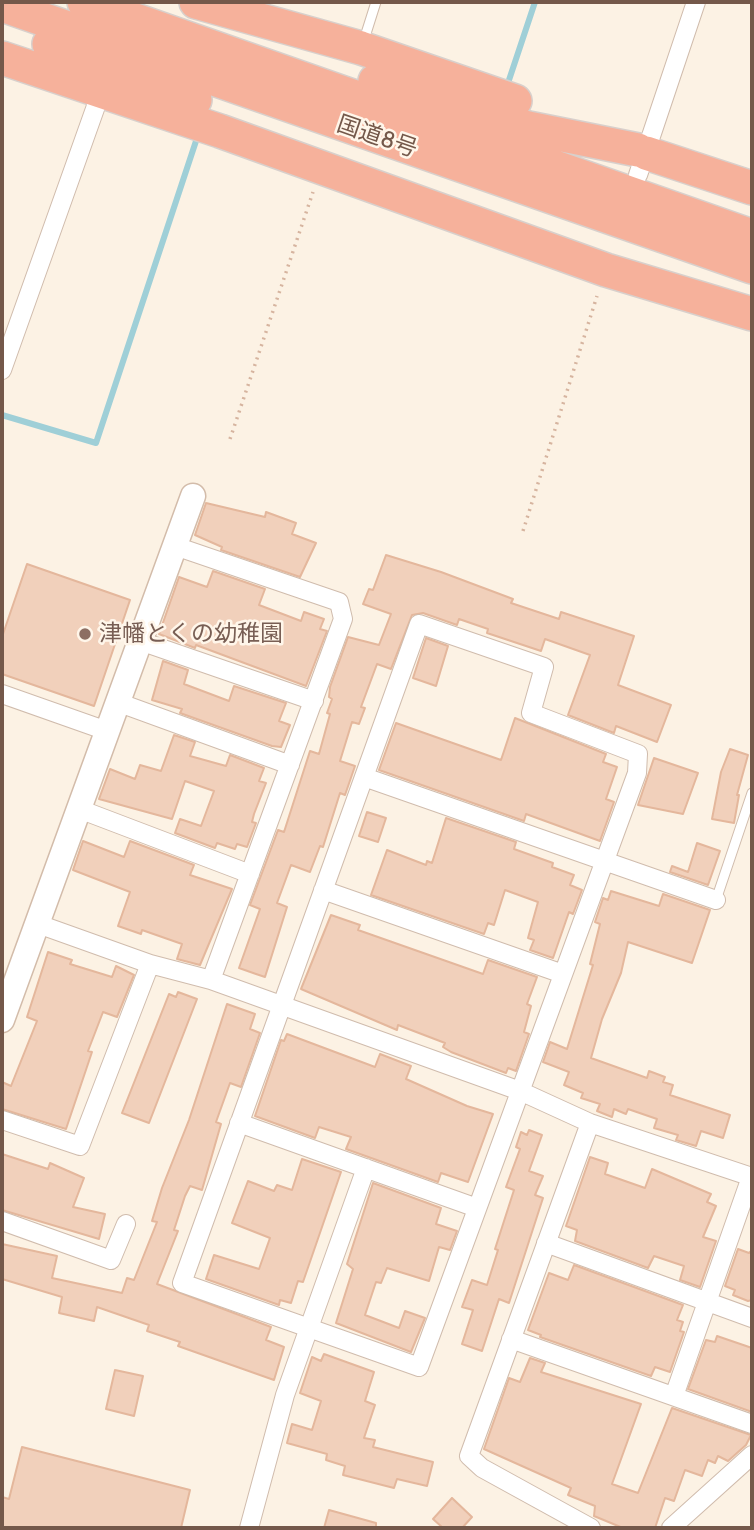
<!DOCTYPE html>
<html>
<head>
<meta charset="utf-8">
<style>
  body { margin:0 }
  #map { position:relative; width:754px; height:1530px; overflow:hidden; background:#fcf2e4; font-family:Cabin,sans-serif }
  canvas { display:block }
  .frame { position:absolute; inset:0; border:4px solid #74584a; pointer-events:none }
</style>
</head>
<body>
<div id="map">
<canvas width="754" height="1530"></canvas>
<div class="frame"></div>
</div>
<script>
const g = document.querySelector('canvas').getContext('2d');
g.lineJoin = 'round';
function poly(rows) {
  const path = new Path2D();
  for (const r of rows) {
    path.moveTo(r[0], r[1]);
    for (let i = 2; i < r.length; i += 2) path.lineTo(r[i], r[i + 1]);
  }
  return path;
}
function trace(path, color, width, dash) {
  g.strokeStyle = color;
  g.lineWidth = width;
  g.lineCap = dash ? 'butt' : 'round';
  g.setLineDash(dash || []);
  g.stroke(path);
}
function fill(path, color) {
  g.fillStyle = color;
  g.fill(path, 'evenodd');
}
function label(font, color, halo, rows, align = 'center') {
  g.font = font + ' Cabin,"Noto Sans JP",sans-serif';
  g.lineWidth = 5;
  g.setLineDash([]);
  g.textBaseline = 'middle';
  g.strokeStyle = halo;
  g.fillStyle = color;
  for (const [text, x, y, turn = 0] of rows) {
    g.save();
    g.translate(x, y);
    g.rotate((+turn || 0) * Math.PI / 180);
    g.textAlign = isNaN(turn) ? turn : align;
    if (halo) g.strokeText(text, 0, 0);
    g.fillText(text, 0, 0);
    g.restore();
  }
}
const stream = poly([
  [507,86,535,2],
  [2,415,96,443,197,138]
]);
const building = poly([
  [206,503,265,517,266,512,296,523,292,534,316,543,300,577,221,550,222,547,195,535,206,503],
  [386,555,441,572,513,599,511,603,559,619,561,612,634,636,618,685,671,705,657,742,616,726,614,733,568,715,590,655,545,639,541,651,487,633,488,629,459,619,457,625,423,613,412,615,391,669,377,664,361,707,365,708,359,724,352,722,340,761,355,766,345,795,340,793,323,847,320,846,310,872,291,865,277,903,287,907,265,977,256,974,239,968,260,909,250,905,278,830,284,832,310,751,319,754,330,714,327,713,332,699,329,697,330,687,348,637,379,645,391,614,363,604,369,589,373,590,386,555],
  [27,564,130,600,94,706,2,674,2,637,27,564],
  [213,571,265,589,259,605,301,621,304,612,324,619,320,629,327,631,306,686,196,645,195,648,159,634,179,577,207,587,213,571],
  [426,638,448,646,436,686,413,678,426,638],
  [163,661,188,670,184,684,229,701,234,686,286,703,279,721,290,725,281,747,272,746,180,713,182,709,152,700,163,661],
  [515,718,606,754,603,762,617,767,606,799,614,802,600,841,526,814,524,821,379,770,396,723,501,760,515,718],
  [174,735,195,742,190,756,226,766,230,755,264,768,259,781,266,783,254,814,252,822,256,823,247,847,237,844,235,849,217,843,215,848,175,833,180,819,201,826,214,791,185,781,172,819,99,799,110,769,135,779,140,765,161,771,174,735],
  [730,749,748,755,737,795,739,795,734,823,712,819,721,772,730,749],
  [654,758,698,773,683,814,638,805,654,758],
  [367,812,386,818,378,842,359,836,367,812],
  [446,818,516,842,514,849,553,863,552,867,574,875,570,885,582,890,573,914,569,912,553,958,530,950,534,940,528,938,538,902,505,890,494,925,488,923,484,934,371,895,387,850,426,865,427,861,432,863,446,818],
  [83,841,124,857,130,841,194,865,190,875,232,889,200,965,177,959,182,944,142,930,141,934,118,926,130,892,73,870,83,841],
  [697,843,720,851,708,885,670,872,672,866,688,872,697,843],
  [611,891,659,906,663,894,710,910,692,963,628,942,621,973,602,1019,591,1058,647,1078,649,1071,665,1077,663,1082,673,1085,670,1095,730,1115,723,1138,701,1131,696,1146,676,1140,678,1135,654,1128,657,1119,628,1109,626,1114,614,1109,612,1117,597,1111,600,1104,581,1098,583,1093,564,1085,569,1072,543,1062,550,1042,567,1049,593,965,590,964,600,924,595,922,603,898,608,900,611,891],
  [331,915,360,925,358,930,483,974,488,960,537,977,527,1004,531,1006,524,1032,529,1034,516,1071,508,1068,506,1073,451,1052,443,1047,445,1043,398,1025,397,1030,301,989,331,915],
  [48,952,72,960,70,964,112,977,116,966,134,975,117,1017,103,1012,88,1051,92,1052,66,1129,2,1109,2,1082,11,1086,37,1021,27,1017,48,952],
  [178,992,197,999,149,1123,122,1113,169,994,176,997,178,992],
  [227,1004,255,1014,250,1029,260,1033,241,1087,230,1083,216,1122,221,1124,202,1190,190,1186,185,1196,174,1230,178,1231,157,1284,271,1327,266,1340,284,1347,274,1380,178,1346,180,1342,147,1331,149,1325,97,1307,94,1321,59,1313,62,1297,2,1279,2,1244,57,1256,52,1278,122,1293,127,1278,134,1280,157,1222,152,1221,162,1188,189,1120,227,1004],
  [287,1034,375,1067,380,1054,411,1066,406,1079,467,1106,493,1114,468,1182,441,1173,438,1182,346,1149,351,1137,319,1127,315,1138,255,1116,281,1040,284,1041,287,1034],
  [529,1130,542,1135,529,1171,543,1176,535,1195,543,1198,509,1303,499,1299,482,1351,462,1344,473,1310,462,1307,472,1280,487,1285,498,1250,495,1249,514,1190,506,1187,520,1149,516,1147,521,1132,527,1135,529,1130],
  [2,1154,48,1169,50,1163,84,1178,73,1207,105,1214,99,1239,2,1210,2,1154],
  [590,1157,608,1163,605,1174,645,1188,652,1169,711,1194,707,1202,716,1206,703,1237,716,1241,700,1287,680,1280,684,1266,654,1256,648,1268,575,1241,577,1230,566,1226,590,1157],
  [302,1159,341,1172,303,1282,298,1281,291,1303,280,1300,279,1305,206,1279,214,1255,259,1269,270,1238,232,1223,248,1181,274,1191,277,1185,292,1190,302,1159],
  [373,1183,441,1208,436,1224,457,1231,450,1250,439,1247,429,1281,387,1268,381,1283,376,1282,365,1315,399,1328,405,1311,425,1318,411,1352,336,1323,353,1269,347,1264,373,1183],
  [738,1249,749,1253,752,1250,752,1300,748,1301,733,1295,735,1290,725,1286,738,1249],
  [574,1265,683,1305,677,1320,683,1322,680,1331,684,1332,670,1372,655,1367,651,1376,540,1337,541,1335,528,1330,549,1273,568,1280,574,1265],
  [717,1336,752,1348,752,1412,688,1389,706,1340,715,1342,717,1336],
  [324,1354,374,1372,365,1401,375,1405,364,1438,375,1440,373,1447,433,1462,427,1486,397,1479,394,1488,343,1475,345,1466,326,1460,327,1454,287,1443,292,1424,312,1430,321,1401,300,1393,312,1357,321,1361,324,1354],
  [530,1358,545,1363,541,1372,641,1404,612,1484,638,1493,672,1408,751,1435,746,1445,728,1461,718,1456,715,1463,708,1460,702,1476,685,1470,674,1501,665,1498,655,1528,623,1528,594,1516,595,1506,568,1495,571,1488,484,1449,509,1378,520,1382,530,1358],
  [115,1370,143,1376,134,1416,106,1409,115,1370],
  [22,1447,190,1490,181,1528,2,1528,2,1497,9,1499,22,1447],
  [452,1498,472,1517,462,1528,443,1528,433,1519,452,1498],
  [329,1510,376,1523,376,1528,324,1528,329,1510]
]);
const path = poly([
  [230,439,313,192],
  [523,531,597,296]
]);
const lane = poly([
  [363,43,376,2],
  [716,900,752,793]
]);
const street = poly([
  [638,175,696,2],
  [2,370,101,92],
  [175,546,339,602,343,619,211,980],
  [419,624,544,667,531,713,638,754,637,773,419,1367,182,1283,419,624],
  [140,641,314,701],
  [2,694,107,731],
  [117,702,290,765],
  [364,777,716,900],
  [79,809,250,874],
  [323,890,563,974],
  [38,924,150,964,211,980,520,1091,590,1123,752,1177],
  [2,1120,80,1146,150,964],
  [239,1123,477,1208],
  [590,1123,469,1456,482,1468,591,1528],
  [2,1221,111,1260,126,1224],
  [546,1243,752,1318],
  [511,1339,752,1424],
  [674,1396,751,1177],
  [249,1528,285,1395,366,1168],
  [671,1528,752,1455]
]);
const secondary = poly([
  [2,1020,193,496]
]);
const highway = poly([
  [84,2,752,236],
  [196,2,361,48,515,101],
  [2,5,752,267],
  [49,44,195,100],
  [2,58,220,131,606,270,752,314],
  [375,81,528,128,638,150],
  [646,153,752,188]
]);
const markers = [
  [85,634,7,"#8d6e63"]
];
const streetNames = [
  ["国道8号",377,137,19]
];
const educationNames = [
  ["津幡とくの幼稚園",99,634]
];
trace(stream, '#9fcfd7', 6);
fill(building, '#f1d0bb');
trace(building, '#e4b79c', 2);
trace(lane, '#d0bcad', 11);
trace(street, '#d0bcad', 20);
trace(secondary, '#d3bcaa', 27);
trace(highway, '#d8d0cc', 36);
trace(path, '#d6b49f', 3.5, [2, 5]);
trace(lane, '#fff', 9);
trace(street, '#fff', 18);
trace(secondary, '#fff', 24);
trace(highway, '#f6b19b', 33);
for (const [x, y, r, color] of markers) {
  const dot = new Path2D();
  dot.arc(x, y, r, 0, 2 * Math.PI);
  g.fillStyle = color;
  g.fill(dot);
  trace(dot, '#fff6ea', 2.5);
}
label('23px', '#74584a', '#fff6ea', streetNames);
label('23px', '#785e54', '#fff6ea', educationNames, 'left');
</script>
</body>
</html>
